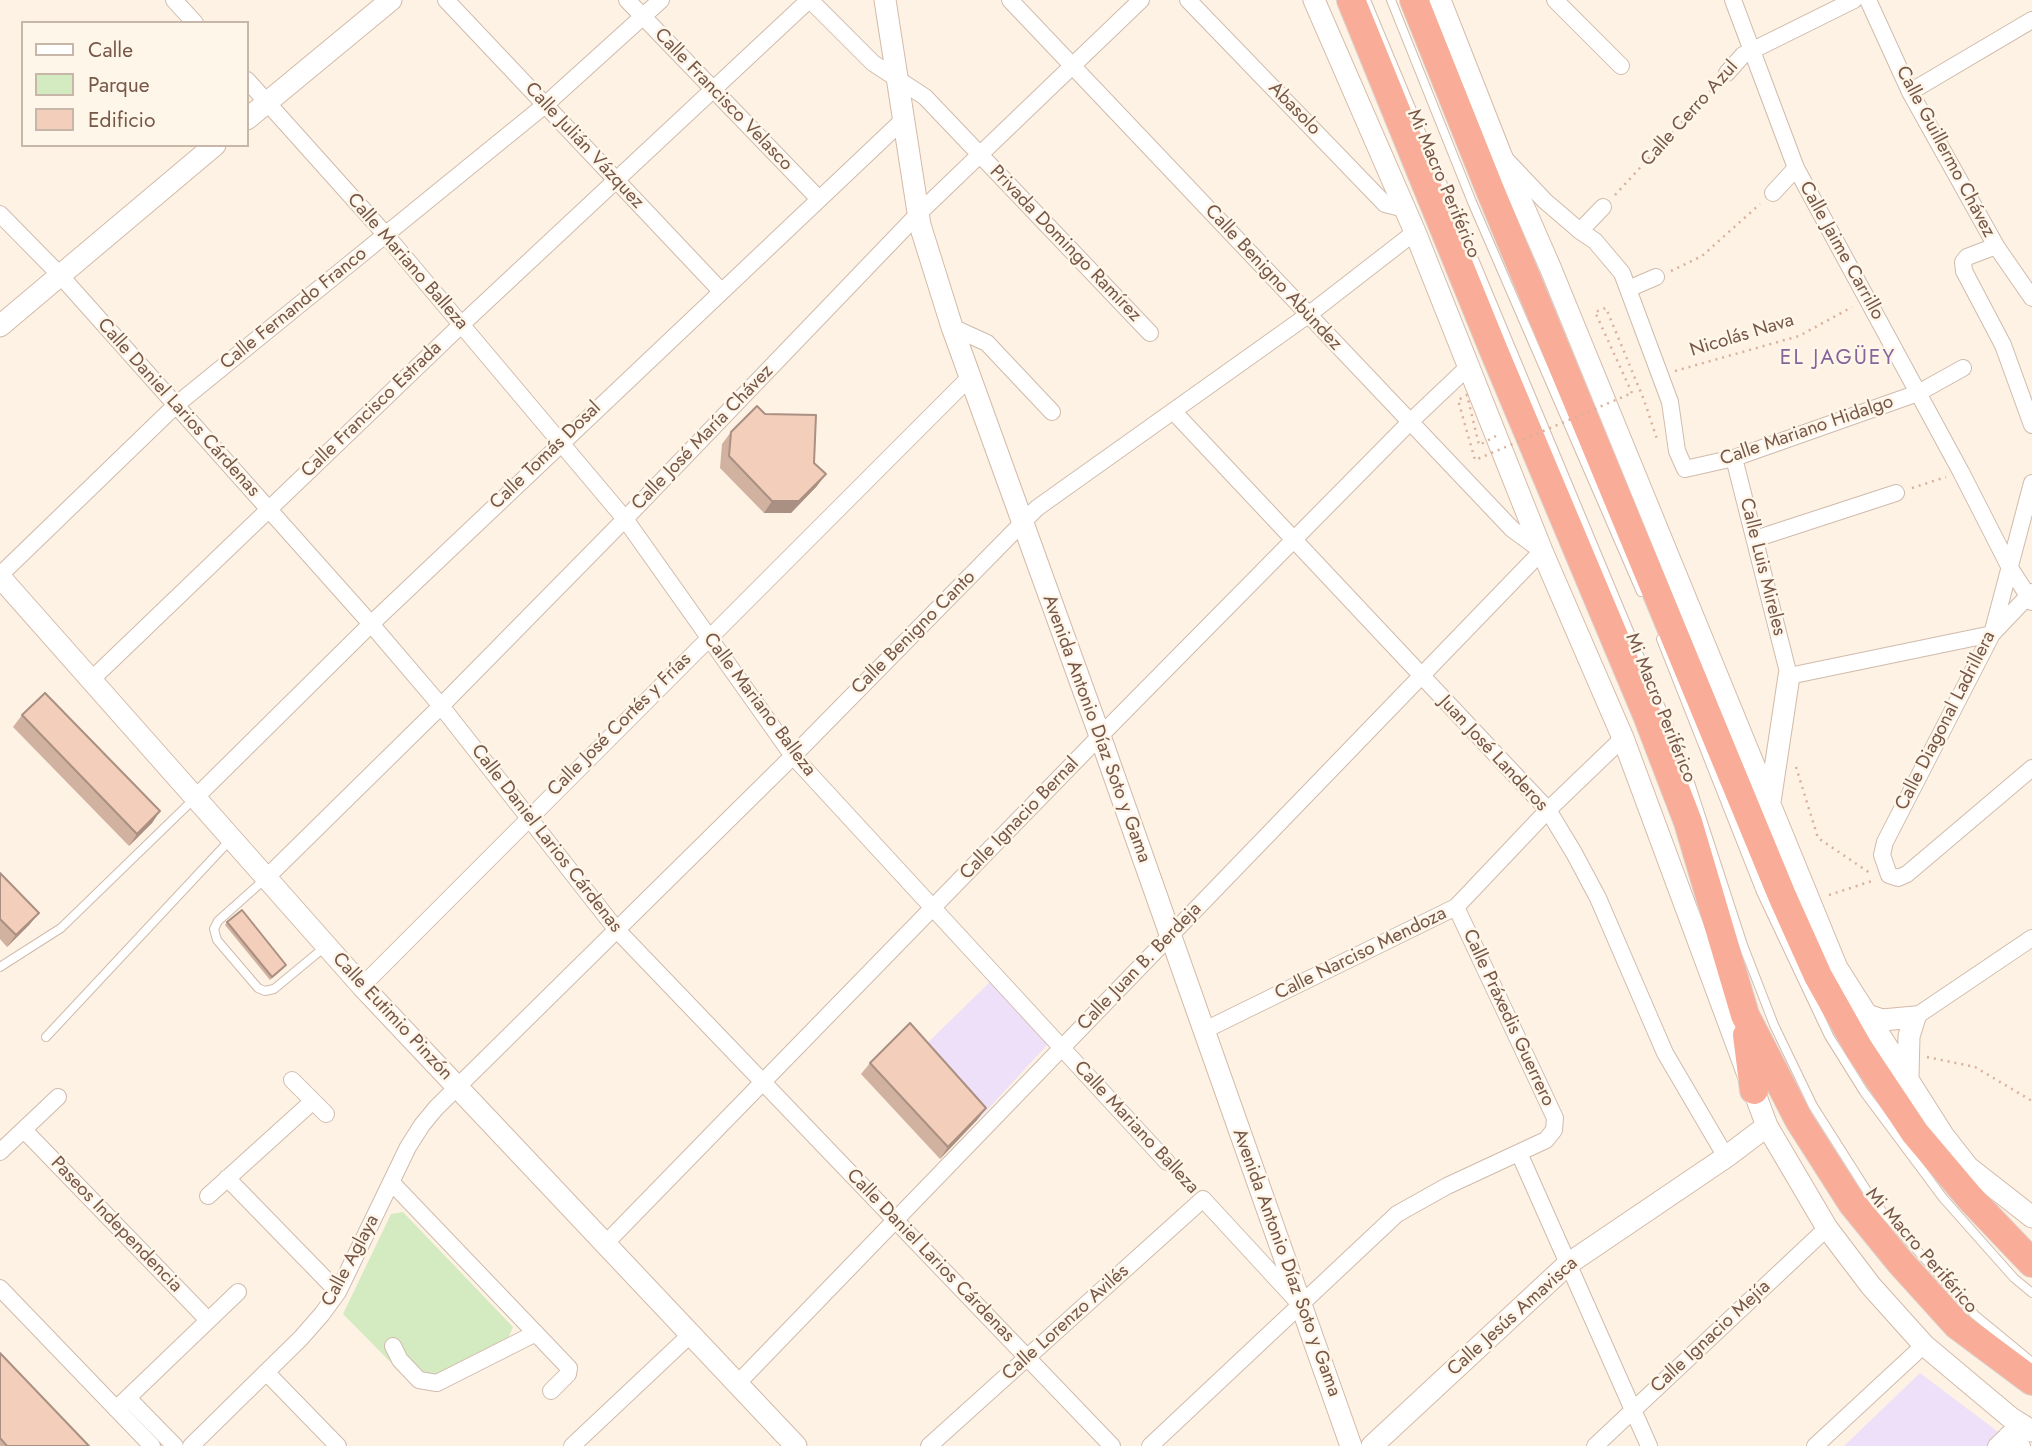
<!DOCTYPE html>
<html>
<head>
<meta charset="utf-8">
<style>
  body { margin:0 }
  #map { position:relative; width:2032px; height:1446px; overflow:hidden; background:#fdf2e3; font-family:Jost,sans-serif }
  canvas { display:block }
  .legend { position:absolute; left:21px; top:21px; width:228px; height:126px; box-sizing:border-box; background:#fff6ea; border:2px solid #c8b6a9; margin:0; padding:9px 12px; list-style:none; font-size:21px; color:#765748 }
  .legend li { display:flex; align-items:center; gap:14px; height:35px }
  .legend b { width:35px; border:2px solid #c8b6a9 }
</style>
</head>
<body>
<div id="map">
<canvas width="2032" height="1446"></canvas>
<ul class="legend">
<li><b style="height:9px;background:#fff"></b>Calle</li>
<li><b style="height:19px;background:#d4ebc1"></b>Parque</li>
<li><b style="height:19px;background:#f3ceba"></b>Edificio</li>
</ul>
</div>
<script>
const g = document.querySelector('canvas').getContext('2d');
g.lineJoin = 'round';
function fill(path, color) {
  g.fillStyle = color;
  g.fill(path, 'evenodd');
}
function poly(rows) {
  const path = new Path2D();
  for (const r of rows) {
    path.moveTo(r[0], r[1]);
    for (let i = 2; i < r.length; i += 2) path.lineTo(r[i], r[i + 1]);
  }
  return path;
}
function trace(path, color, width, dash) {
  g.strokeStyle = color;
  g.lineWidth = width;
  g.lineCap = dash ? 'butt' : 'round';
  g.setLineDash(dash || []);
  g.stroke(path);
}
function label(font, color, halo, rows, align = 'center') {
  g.font = font + ' Jost,sans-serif';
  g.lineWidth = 5;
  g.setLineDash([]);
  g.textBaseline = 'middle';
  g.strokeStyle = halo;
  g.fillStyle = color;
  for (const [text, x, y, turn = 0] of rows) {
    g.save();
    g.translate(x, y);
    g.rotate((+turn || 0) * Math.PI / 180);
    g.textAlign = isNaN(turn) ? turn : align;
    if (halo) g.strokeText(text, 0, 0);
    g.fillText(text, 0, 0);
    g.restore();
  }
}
const education = poly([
  [992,980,1049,1043,978,1120,917,1053],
  [1920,1373,2001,1434,1988,1446,1844,1446]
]);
const green = poly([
  [403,1212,513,1327,507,1341,414,1386,343,1314,391,1214]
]);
const path = poly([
  [1615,195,1717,84],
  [1671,271,1702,256,1760,204],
  [1675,371,1799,336,1852,307],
  [1632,393,1595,312,1606,308,1644,400,1658,442],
  [1912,488,1946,477],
  [1796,767,1818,838,1870,873],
  [1829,895,1872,881],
  [1927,1057,1975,1067,2032,1101],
  [1179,1174,1191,1187]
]);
const lane = poly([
  [1366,0,1682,758,1743,945,1774,1025,1813,1106,1874,1202,1975,1315,2032,1362],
  [1391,0,1472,202,1641,592],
  [1661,639,1761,892,1829,1036,1864,1092,1943,1198,2014,1278,2032,1293],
  [265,879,218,921,214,929,217,940,258,988,265,991,274,989,326,946],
  [0,967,61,928,195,798],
  [46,1037,231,839]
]);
const street = poly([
  [174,0,195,23],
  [446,0,721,291],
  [627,0,819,199],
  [810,0,873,63,925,97,1150,333],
  [1188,0,1385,204,1405,209],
  [1555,0,1621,66],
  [1733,0,1796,168,1961,472,2010,568,2032,602],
  [1868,0,1910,92,1996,246,2032,298],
  [1727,73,1743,55,1854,0],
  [247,80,385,234,625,519,793,756,1167,1162],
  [1910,92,2032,20],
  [1508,162,1545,201,1580,231,1595,241,1622,273,1670,402,1677,451,1685,469,1734,458,1918,393,1963,368],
  [1773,193,1796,168],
  [0,214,59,274,371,624,441,706,616,929,1112,1446],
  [1580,231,1603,207],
  [1996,246,1967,257,1963,262,1964,271,2003,345,2032,425],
  [1628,289,1656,277],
  [952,327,987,343,1052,412],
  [1173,411,1548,810,1574,853,1598,898,1665,1053,1726,1157],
  [1734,458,1789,676,1992,634,2032,592],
  [2032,483,1992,634,1885,842,1882,855,1889,875,1898,878,1907,874,2032,768],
  [1755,539,1896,493],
  [0,575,176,405,545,105,661,0],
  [91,680,461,325,809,0],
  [195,798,371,624,903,120],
  [266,878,441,706,625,519,918,214,1141,0],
  [362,986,970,377],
  [1915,1017,2032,938],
  [1203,1031,1456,907,1548,810,1623,738],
  [292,1080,326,1114],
  [24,1130,208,1320],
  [0,1152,58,1097],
  [1519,1153,1649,1446],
  [227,1178,338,1292],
  [392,1183,569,1368,568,1374,551,1391],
  [208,1196,313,1101],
  [605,1244,1100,736,1410,422,1468,367],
  [0,1288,152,1446],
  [393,1346,400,1360,419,1380,437,1383,536,1333],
  [266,1372,338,1446],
  [737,1384,1542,551,1512,529,1010,0],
  [128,1398,175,1446],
  [116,1409,238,1292],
  [2007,1435,2022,1446],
  [191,1446,301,1338,322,1314,338,1292,408,1147,422,1125,436,1108,793,756,1037,508,1308,315,1415,232],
  [572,1446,690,1335],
  [929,1446,1203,1199,1298,1302],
  [1150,1446,1397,1214,1447,1186,1546,1140,1554,1130,1555,1118,1456,907],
  [1595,1446,1827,1228],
  [1815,1446,1924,1345],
  [1996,1446,2019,1424]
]);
const secondary = poly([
  [885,0,920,225,952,327,1100,736,1351,1446],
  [1314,0,1415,232,1542,551,1623,738,1767,1126,1827,1228,1871,1286,1924,1345,2011,1418,2032,1431],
  [1440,0,1501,155,1550,267,1837,968,1943,1135,1968,1167,2032,1217],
  [247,119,391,0],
  [0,326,215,145],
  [0,577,362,986,796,1446],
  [1770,802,1789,676],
  [1867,1015,1882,1020,1915,1017,1909,1036,1908,1077],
  [1372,1446,1568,1264,1726,1157,1767,1126]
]);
const highway = poly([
  [1351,0,1494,351,1647,715,1688,822,1745,1015,1799,1120,1852,1203,1900,1262,1957,1325,2032,1381],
  [1414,0,1490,190,1783,898,1818,976,1859,1049,1915,1133,1970,1198,2032,1263],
  [1747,1035,1754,1090]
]);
const pathBridge = poly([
  [1496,436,1479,445,1467,395,1458,400,1475,460,1632,393]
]);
const wall = poly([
  [731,432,814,463,817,486,791,513,764,513,720,468,722,444],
  [22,715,160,811,152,823,129,846,13,727],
  [0,873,30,924,7,947,0,939],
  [227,922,284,968,270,980,225,925],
  [870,1063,986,1108,977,1120,940,1159,861,1074],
  [0,1353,89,1446,0,1446]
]);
const shadedWall = poly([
  [826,474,817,486,791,513,764,513,772,501],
  [160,811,152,823,129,846,137,834],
  [39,913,30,924,7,947,16,935],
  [986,1108,977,1120,940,1159,948,1147]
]);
const building = poly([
  [757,406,765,414,816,415,814,463,826,474,799,501,772,501,729,456,731,432,757,406],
  [45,693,160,811,137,834,22,715,45,693],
  [0,873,39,913,16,935,0,919,0,873],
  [242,910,286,965,272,977,227,922,242,910],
  [910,1023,986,1108,948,1147,870,1063,910,1023],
  [0,1353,89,1446,7,1446,0,1438,0,1353]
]);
const streetNames = [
  ["Calle Francisco Velasco",723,100,46],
  ["Abasolo",1294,109,46],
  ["Calle Cerro Azul",1690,114,-48],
  ["Calle Julián Vázquez",584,146,47],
  ["Calle Guillermo Chávez",1945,152,62],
  ["Mi Macro Periférico",1443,184,67],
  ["Privada Domingo Ramírez",1065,244,46],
  ["Calle Jaime Carrillo",1841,251,61],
  ["Calle Mariano Balleza",407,262,49],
  ["Calle Benigno Abùndez",1273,278,47],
  ["Calle Fernando Franco",294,309,-39],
  ["Nicolás Nava",1742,336,-17],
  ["Calle Daniel Larios Cárdenas",178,408,48],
  ["Calle Francisco Estrada",372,410,-44],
  ["Calle Mariano Hidalgo",1807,431,-19],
  ["Calle José María Chávez",703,438,-46],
  ["Calle Tomás Dosal",546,456,-44],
  ["Calle Luis Mireles",1762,567,76],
  ["Calle Benigno Canto",914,633,-45],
  ["Calle Mariano Balleza",759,705,53],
  ["Mi Macro Periférico",1660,708,68],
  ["Calle Diagonal Ladrillera",1946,721,-63],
  ["Calle José Cortés y Frías",620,725,-45],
  ["Avenida Antonio Díaz Soto y Gama",1096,729,70],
  ["Juan José Landeros",1493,754,47],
  ["Calle Ignacio Bernal",1020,819,-46],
  ["Calle Daniel Larios Cárdenas",546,839,52],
  ["Calle Narciso Mendoza",1361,954,-26],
  ["Calle Juan B. Berdeja",1140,967,-46],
  ["Calle Eutimio Pinzón",392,1017,47],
  ["Calle Práxedis Guerrero",1508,1018,65],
  ["Calle Mariano Balleza",1136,1128,47],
  ["Paseos Independencia",116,1225,46],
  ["Mi Macro Periférico",1921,1251,49],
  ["Calle Daniel Larios Cárdenas",930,1256,46],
  ["Calle Aglaya",351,1261,-62],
  ["Avenida Antonio Díaz Soto y Gama",1286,1263,70],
  ["Calle Jesús Amavisca",1513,1317,-42],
  ["Calle Lorenzo Avilés",1066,1323,-42],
  ["Calle Ignacio Mejía",1711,1337,-43]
];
const neighbourhoodNames = [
  ["EL JAGÜEY",1838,359]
];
fill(education, '#efe0f9');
fill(green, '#d4ebc1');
trace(lane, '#d0bbac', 10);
trace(street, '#d0bbac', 18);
trace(secondary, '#d4baa9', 23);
trace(highway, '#dbd3cf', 30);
trace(path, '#d8b19d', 2.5, [2, 5]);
trace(lane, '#fff', 8);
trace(street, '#fff', 16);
trace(secondary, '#fff', 21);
trace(highway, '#f9ad98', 28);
trace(pathBridge, '#d8b19d', 2.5, [2, 5]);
fill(wall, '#d1b1a0');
fill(shadedWall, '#aa9082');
fill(building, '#f3ceba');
trace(building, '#aa9082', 2);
label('19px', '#765748', '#fff6ea', streetNames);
g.letterSpacing = '2px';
label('21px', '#856499', '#fff6ea', neighbourhoodNames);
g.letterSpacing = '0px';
</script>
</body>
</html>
